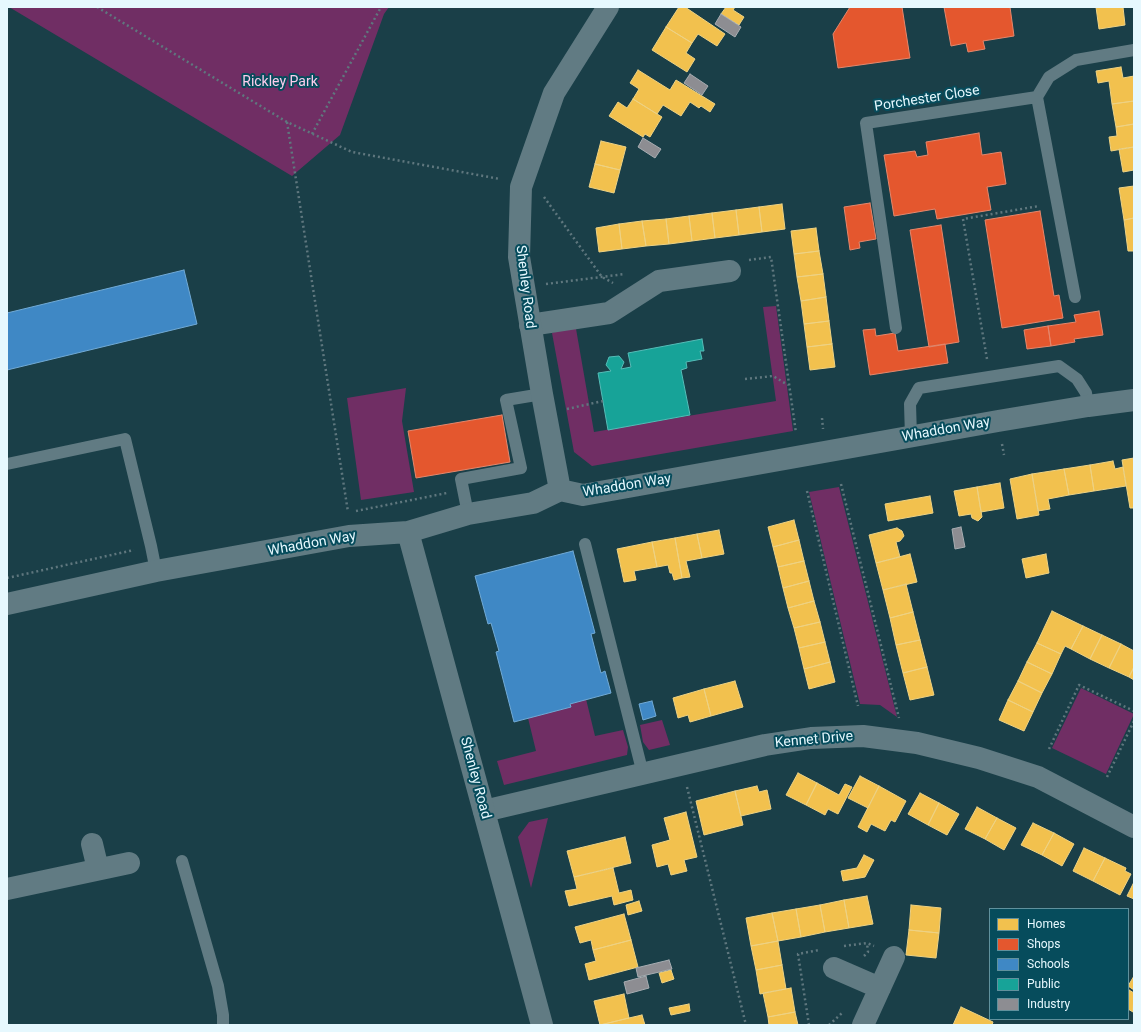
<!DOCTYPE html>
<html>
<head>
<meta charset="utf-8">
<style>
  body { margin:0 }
  #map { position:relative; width:1141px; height:1032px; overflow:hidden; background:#1a3f48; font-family:Roboto,sans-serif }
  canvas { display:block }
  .frame { position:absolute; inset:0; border:8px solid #e6f8fe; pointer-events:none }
  .legend { position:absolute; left:989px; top:908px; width:140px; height:112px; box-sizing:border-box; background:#064c5c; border:1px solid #60919d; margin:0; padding:5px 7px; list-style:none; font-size:12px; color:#e6f8fe }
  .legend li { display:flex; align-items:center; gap:8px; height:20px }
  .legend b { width:20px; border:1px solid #60919d }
</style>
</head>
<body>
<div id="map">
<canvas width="1141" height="1032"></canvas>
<div class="frame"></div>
<ul class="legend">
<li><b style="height:11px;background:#f2c14e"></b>Homes</li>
<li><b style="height:11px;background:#e4572e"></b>Shops</li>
<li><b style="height:11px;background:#3f88c5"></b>Schools</li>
<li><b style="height:11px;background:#17a398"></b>Public</li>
<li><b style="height:11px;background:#8d8d92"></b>Industry</li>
</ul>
</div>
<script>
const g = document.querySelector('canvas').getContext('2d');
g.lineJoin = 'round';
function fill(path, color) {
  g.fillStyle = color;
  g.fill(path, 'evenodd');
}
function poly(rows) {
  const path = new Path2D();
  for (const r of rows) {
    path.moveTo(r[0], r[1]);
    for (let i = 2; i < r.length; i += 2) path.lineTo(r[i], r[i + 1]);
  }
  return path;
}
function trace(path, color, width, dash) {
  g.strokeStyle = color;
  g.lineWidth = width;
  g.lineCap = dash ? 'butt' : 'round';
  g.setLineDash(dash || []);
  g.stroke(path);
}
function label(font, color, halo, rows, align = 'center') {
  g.font = font + ' Roboto,sans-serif';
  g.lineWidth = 4;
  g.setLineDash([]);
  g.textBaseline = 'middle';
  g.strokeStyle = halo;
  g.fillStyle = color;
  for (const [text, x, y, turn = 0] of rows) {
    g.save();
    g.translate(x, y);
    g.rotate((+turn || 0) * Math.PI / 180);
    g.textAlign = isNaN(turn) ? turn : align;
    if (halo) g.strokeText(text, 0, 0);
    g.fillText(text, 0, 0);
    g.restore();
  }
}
const green = poly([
  [9,7,389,7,384,14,340,135,292,176],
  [776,306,793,431,592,466,574,452,552,333,575,323,594,432,776,401,763,307],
  [406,388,402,421,414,492,361,500,347,398],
  [839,487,897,717,880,705,860,704,809,492],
  [1081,688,1134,714,1106,774,1052,748],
  [586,699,595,736,623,730,628,747,627,755,504,785,497,761,536,751,528,718,571,707,570,704],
  [662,720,670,745,649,750,643,742,640,725],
  [548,818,531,888,518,837,529,822]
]);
const homes = poly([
  [679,7,685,7,725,34,717,46,698,34,692,43,666,27,679,7],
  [726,7,735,7,733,10,744,17,739,25,721,14,726,7],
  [1096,7,1123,7,1125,25,1099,29,1096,7],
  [666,27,692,43,686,53,695,59,687,72,652,50,666,27],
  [1121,67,1123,78,1134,76,1134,101,1112,104,1109,81,1098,83,1096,71,1121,67],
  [638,70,670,90,676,80,715,104,710,112,701,106,699,108,690,102,681,116,663,105,657,114,633,99,639,89,630,83,638,70],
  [633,99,662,117,650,137,645,134,643,137,609,116,618,102,627,108,633,99],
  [1134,101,1134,124,1116,127,1112,104,1134,101],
  [1134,124,1134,147,1111,151,1109,137,1117,136,1116,127,1134,124],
  [601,141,626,147,620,170,595,164,601,141],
  [1134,147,1134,170,1123,172,1119,149,1134,147],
  [595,164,620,170,614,193,589,187,595,164],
  [1134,186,1134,218,1124,220,1119,188,1134,186],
  [782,204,785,229,762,232,759,207,782,204],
  [759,207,762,232,739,235,736,210,759,207],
  [736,210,739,235,715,238,712,213,736,210],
  [712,213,715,238,692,241,689,216,712,213],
  [689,216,692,241,669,244,666,219,689,216],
  [1134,218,1134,251,1128,251,1124,220,1134,218],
  [666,219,669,244,646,246,642,221,666,219],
  [642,221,646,246,622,249,619,224,642,221],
  [619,224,622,249,599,252,596,228,619,224],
  [816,228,819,251,794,254,791,231,816,228],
  [819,251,823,274,797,277,794,254,819,251],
  [823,274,826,297,801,301,797,277,823,274],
  [826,297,829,321,804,324,801,301,826,297],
  [829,321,832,344,807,347,804,324,829,321],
  [832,344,835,367,810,370,807,347,832,344],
  [1134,458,1134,508,1130,508,1122,460,1134,458],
  [1113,461,1115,469,1123,467,1126,486,1094,491,1090,465,1113,461],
  [1090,465,1094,491,1069,495,1064,469,1090,465],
  [1064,469,1069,495,1048,499,1050,509,1038,511,1032,474,1064,469],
  [1032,474,1039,515,1017,519,1010,479,1032,474],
  [1000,483,1004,508,981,512,977,487,1000,483],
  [977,487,982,517,978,521,972,518,971,514,959,516,954,491,977,487],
  [930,496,933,513,888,521,885,504,930,496],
  [794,520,799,540,773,547,768,527,794,520],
  [897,528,902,531,904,536,900,541,896,542,900,557,876,563,869,535,897,528],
  [719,530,724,554,702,558,697,534,719,530],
  [697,534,702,558,686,561,690,577,682,578,675,538,697,534],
  [675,538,682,578,674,580,672,573,670,573,668,565,657,567,652,542,675,538],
  [799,540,804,561,778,567,773,547,799,540],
  [652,542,657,567,634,571,636,580,624,582,617,549,652,542],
  [910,554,917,582,883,590,876,563,910,554],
  [1046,554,1049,573,1026,578,1022,559,1046,554],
  [804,561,809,581,783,588,778,567,804,561],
  [809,581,814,601,788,608,783,588,809,581],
  [906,584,913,612,890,618,883,590,906,584],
  [814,601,820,622,794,628,788,608,814,601],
  [1052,611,1083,626,1071,649,1065,646,1061,654,1037,643,1052,611],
  [913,612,920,640,896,645,890,618,913,612],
  [820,622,825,642,799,648,794,628,820,622],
  [1083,626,1102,635,1090,659,1071,649,1083,626],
  [1102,635,1121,644,1109,668,1090,659,1102,635],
  [920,640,927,667,903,673,896,645,920,640],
  [825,642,830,662,804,669,799,648,825,642],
  [1037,643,1061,654,1052,674,1027,662,1037,643],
  [1121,644,1134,651,1134,667,1129,677,1109,668,1121,644],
  [830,662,835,682,809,689,804,669,830,662],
  [1027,662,1052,674,1042,693,1018,681,1027,662],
  [927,667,934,695,910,700,903,673,927,667],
  [1134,667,1134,680,1129,677,1134,667],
  [735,681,743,707,711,716,704,689,735,681],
  [1018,681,1042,693,1033,712,1008,700,1018,681],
  [704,689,711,716,690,722,688,715,678,718,673,698,704,689],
  [1008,700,1033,712,1024,731,999,720,1008,700],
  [798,773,817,783,806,805,786,795,798,773],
  [860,776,879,786,868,808,848,798,860,776],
  [817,783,839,795,845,784,852,787,838,814,828,809,825,815,806,805,817,783],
  [757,786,759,792,767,790,771,809,741,816,735,791,757,786],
  [879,786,906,801,895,822,891,820,885,831,871,824,867,832,858,827,879,786],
  [735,791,743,825,704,835,696,801,735,791],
  [920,793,939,803,928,825,908,814,920,793],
  [939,803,959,814,947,835,928,825,939,803],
  [977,807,997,818,985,839,965,829,977,807],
  [686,812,697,857,684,860,687,871,671,875,668,864,657,867,652,845,670,840,664,818,686,812],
  [997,818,1016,828,1004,850,985,839,997,818],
  [1033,823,1054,833,1042,855,1021,845,1033,823],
  [1054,833,1074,844,1062,866,1042,855,1054,833],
  [625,837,631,863,574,877,567,851,625,837],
  [1084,848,1105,858,1093,881,1073,871,1084,848],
  [864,855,874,860,865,877,843,881,841,871,857,868,864,855],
  [1105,858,1126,868,1125,871,1131,874,1120,895,1093,881,1105,858],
  [613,868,619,893,631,890,633,900,614,905,612,896,569,906,565,891,577,889,574,877,613,868],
  [1134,882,1134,899,1127,896,1134,882],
  [867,896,873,924,849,928,844,900,867,896],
  [844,900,849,928,825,932,820,905,844,900],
  [639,901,642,911,628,915,626,905,639,901],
  [820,905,825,932,801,937,796,909,820,905],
  [911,905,941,908,939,933,909,930,911,905],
  [796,909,801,937,778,941,772,913,796,909],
  [772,913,778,941,751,946,746,918,772,913],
  [624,914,631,940,593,950,591,940,580,943,575,927,624,914],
  [909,930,939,933,936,958,906,955,909,930],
  [631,940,638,967,589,980,585,964,596,961,593,950,631,940],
  [778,941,782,965,756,970,751,946,778,941],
  [782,965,786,989,760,994,756,970,782,965],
  [671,970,674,979,662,983,659,973,671,970],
  [1134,976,1134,990,1128,986,1134,976],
  [791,988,795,1012,768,1017,763,993,791,988],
  [1129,990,1134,993,1133,1012,1128,1009,1129,990],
  [624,994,629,1018,600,1025,594,1001,624,994],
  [689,1004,690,1011,671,1015,669,1008,689,1004],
  [961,1007,993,1022,992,1025,953,1025,961,1007],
  [795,1012,798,1025,769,1025,768,1017,795,1012],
  [642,1015,645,1025,600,1025,629,1018,642,1015]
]);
const shops = poly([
  [850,7,902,7,910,58,838,68,833,34,850,7],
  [944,7,1010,7,1014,36,983,41,985,49,968,52,966,43,951,46,944,7],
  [979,133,982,155,1001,152,1006,184,987,187,991,210,937,219,935,209,894,216,884,155,915,151,917,157,928,155,926,142,979,133],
  [870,203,876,239,859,242,860,248,850,250,844,207,870,203],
  [1040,211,1054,296,1059,295,1063,318,1002,328,985,220,1040,211],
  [941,225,959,342,929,347,910,230,941,225],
  [1099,311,1103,335,1074,339,1075,342,1051,346,1048,326,1076,322,1074,315,1099,311],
  [1048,326,1051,346,1027,349,1024,330,1048,326],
  [875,329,876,336,895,333,898,351,945,344,948,363,870,375,863,330,875,329],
  [502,415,510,462,416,478,408,431,502,415]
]);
const schools = poly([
  [184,270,197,324,7,370,7,313,184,270],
  [573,551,595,633,591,634,601,673,605,671,611,693,570,704,571,707,514,722,496,652,499,651,491,623,488,624,475,576,573,551],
  [652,701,656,716,643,720,639,704,652,701]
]);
const public = poly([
  [702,339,704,351,700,351,702,359,686,362,687,368,681,370,690,415,608,430,598,373,611,371,606,365,609,357,619,356,624,362,621,369,631,367,628,353,702,339]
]);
const industry = poly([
  [721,14,741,27,735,37,715,24,721,14],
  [690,74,708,86,702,95,684,83,690,74],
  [643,138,661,149,655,158,638,147,643,138],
  [961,527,965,547,955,549,952,529,961,527],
  [669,960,672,969,638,977,636,968,669,960],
  [646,976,649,988,627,994,624,982,646,976]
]);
const path = poly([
  [97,7,287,122,352,152,500,179],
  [287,122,348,512],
  [312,134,381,7],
  [544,197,602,277,613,283],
  [749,260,771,257,796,433],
  [546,284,625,274],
  [987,359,963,219,1039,206],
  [745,379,773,376,788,385],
  [567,409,603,401],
  [822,418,823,429],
  [1002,444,1004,455],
  [841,484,899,718],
  [807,491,858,706],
  [356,511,447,493],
  [7,578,134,550],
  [1049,749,1079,685,1134,711],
  [1107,777,1134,721],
  [687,787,746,1025],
  [844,946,867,943,874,946],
  [864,956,868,952,867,943],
  [809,1025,798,954,819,950],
  [829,1025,842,1013]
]);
const service = poly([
  [1037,97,1075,297],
  [896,328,866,123,1037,97,1049,77,1076,60,1134,50],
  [911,437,910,404,919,388,1059,366,1077,379,1086,393,1088,406],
  [7,464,125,439,151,546,156,571],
  [468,514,461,479,521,468,506,400,542,394],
  [585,544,643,774],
  [182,861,218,986,223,1015,223,1025]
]);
const minor = poly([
  [530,325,609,313,659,281,730,271],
  [484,811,765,745,811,738,863,736,917,743,979,758,1038,777,1134,827],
  [92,844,98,869],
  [7,889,129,863],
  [834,968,880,988],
  [863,1025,894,957]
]);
const tertiary = poly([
  [560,490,542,394,519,257,521,187,554,93,608,7],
  [408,532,542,1025],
  [7,604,156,571,349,536,408,532,468,514,533,503,560,490,583,495,998,421,1088,406,1134,400]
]);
const parkNames = [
  ["Rickley Park",280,82]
];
const streetNames = [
  ["Porchester Close",927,99,-9],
  ["Shenley Road",525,287,83],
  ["Whaddon Way",946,430,-10],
  ["Whaddon Way",627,486,-9],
  ["Whaddon Way",312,544,-10],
  ["Kennet Drive",814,740,-5],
  ["Shenley Road",475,778,75]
];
fill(green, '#702e64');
fill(homes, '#f2c14e');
trace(homes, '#eed283', 1);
fill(shops, '#e4572e');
trace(shops, '#e5876c', 1);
fill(schools, '#3f88c5');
trace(schools, '#71aad6', 1);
fill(public, '#17a398');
trace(public, '#55bcb7', 1);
fill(industry, '#8d8d92');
trace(industry, '#a8adb2', 1);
trace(path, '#5f777e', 2.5, [2, 3]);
trace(service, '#617b83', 12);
trace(minor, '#617b83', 22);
trace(tertiary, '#617b83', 22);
label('14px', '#fdcdec', '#064c5c', parkNames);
label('14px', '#e6f8fe', '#064c5c', streetNames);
</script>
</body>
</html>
